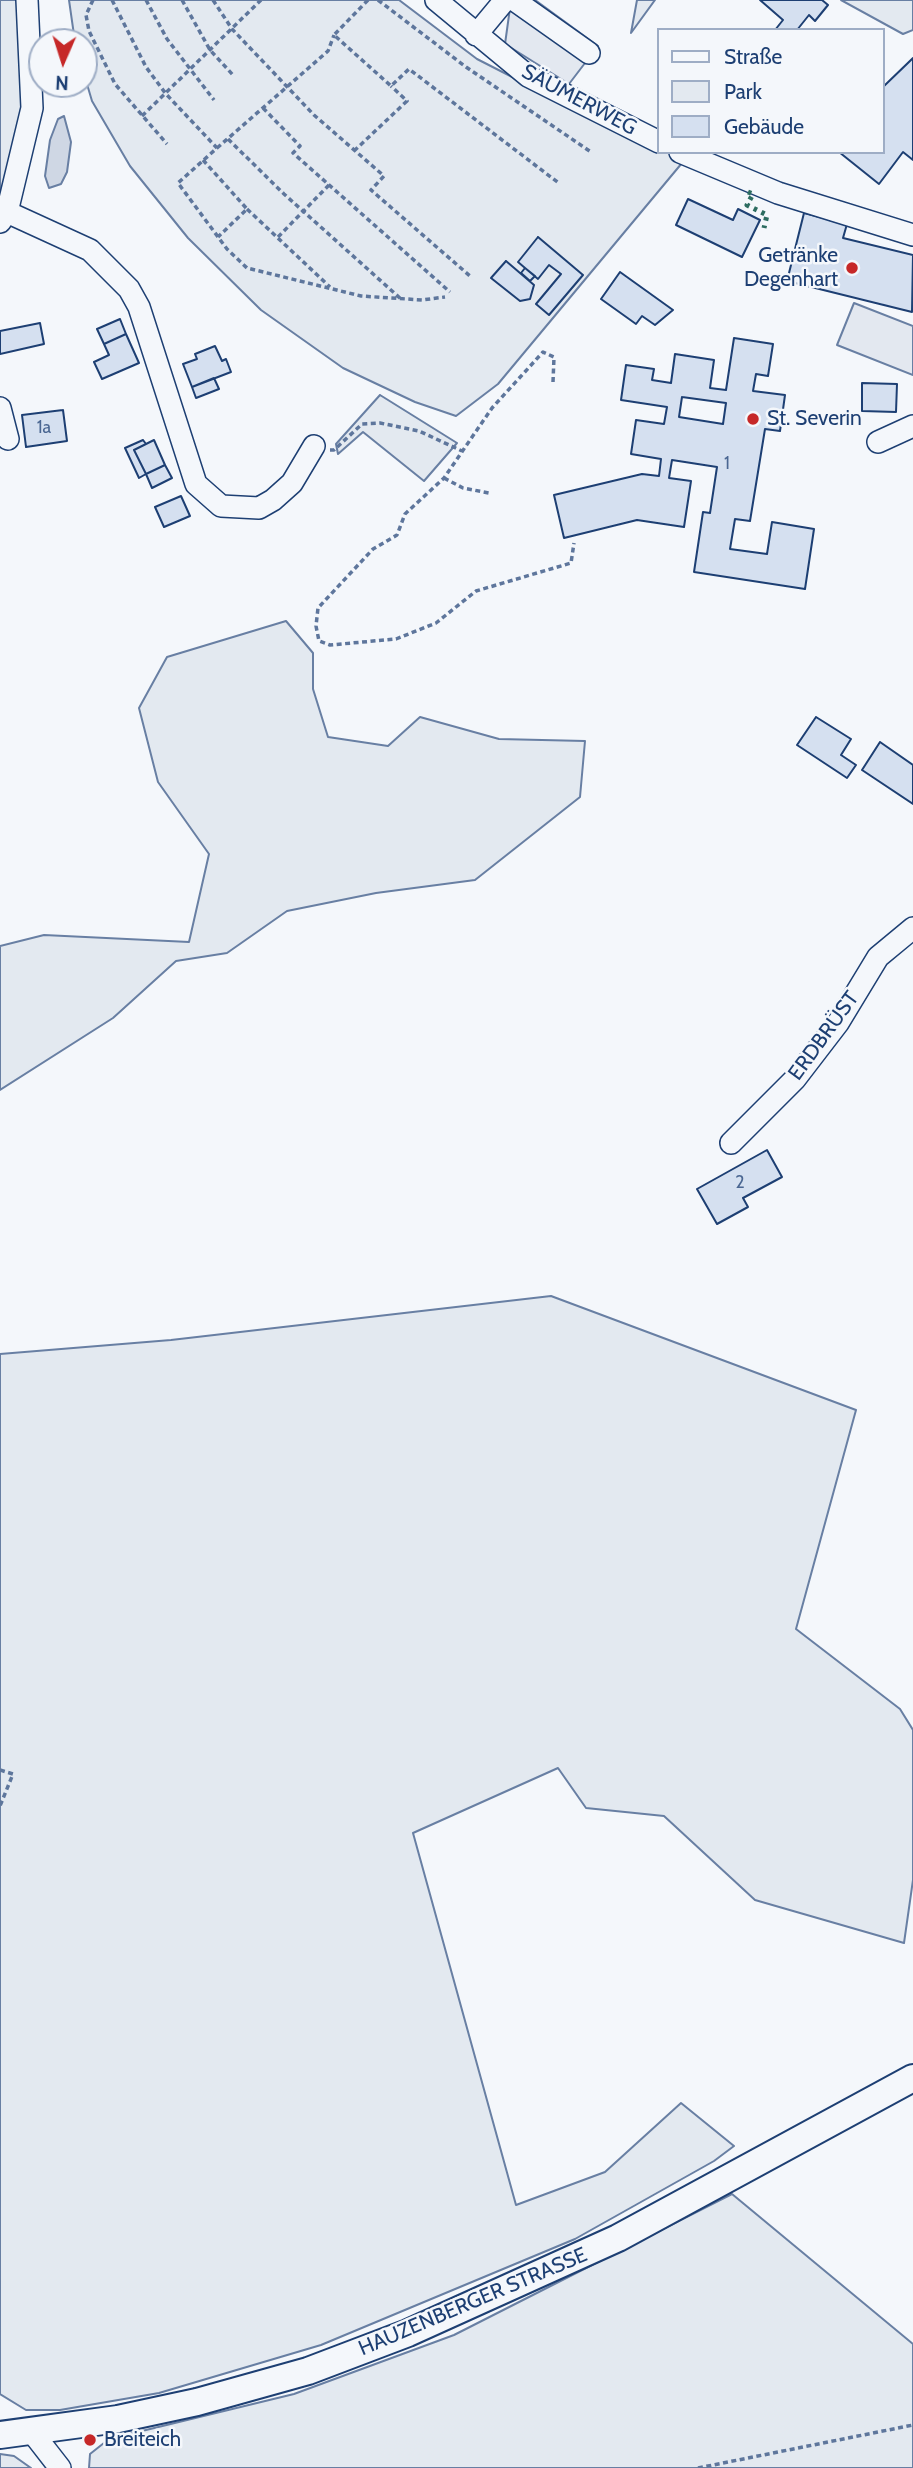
<!DOCTYPE html>
<html>
<head>
<meta charset="utf-8">
<style>
  body { margin:0 }
  #map { position:relative; width:913px; height:2468px; overflow:hidden; background:#f4f7fb; font-family:Cabin,sans-serif }
  canvas { display:block }
  .legend { position:absolute; left:657px; top:28px; width:228px; height:126px; box-sizing:border-box; background:#f4f7fb; border:2px solid #9eadc5; margin:0; padding:9px 12px; list-style:none; font-size:21px; color:#1d3f73 }
  .legend li { display:flex; align-items:center; gap:14px; height:35px }
  .legend b { width:35px; border:2px solid #9eadc5 }
  .north { position:absolute; left:28px; top:28px; width:70px; height:70px; box-sizing:border-box; background:#f4f7fb; border:2px solid #9eadc5; border-radius:50%; rotate:183deg; font-size:19px; font-weight:700; line-height:28px; text-align:center; color:#1d3f73 }
  .north::after { content:''; display:block; margin:auto; width:24px; height:32px; background:#c62828; clip-path:polygon(50% 0,100% 100%,50% 72%,0 100%) }
</style>
</head>
<body>
<div id="map">
<canvas width="913" height="2468"></canvas>
<ul class="legend">
<li><b style="height:9px;background:#f4f7fb"></b>Straße</li>
<li><b style="height:19px;background:#e3e9f0"></b>Park</li>
<li><b style="height:19px;background:#d5e0f0"></b>Gebäude</li>
</ul>
<div class="north">N</div>
</div>
<script>
const g = document.querySelector('canvas').getContext('2d');
g.lineJoin = 'round';
function fill(path, color) {
  g.fillStyle = color;
  g.fill(path, 'evenodd');
}
function poly(rows) {
  const path = new Path2D();
  for (const r of rows) {
    path.moveTo(r[0], r[1]);
    for (let i = 2; i < r.length; i += 2) path.lineTo(r[i], r[i + 1]);
  }
  return path;
}
function trace(path, color, width, dash) {
  g.strokeStyle = color;
  g.lineWidth = width;
  g.lineCap = dash ? 'butt' : 'round';
  g.setLineDash(dash || []);
  g.stroke(path);
}
function label(font, color, halo, rows, align = 'center') {
  g.font = font + ' Cabin,sans-serif';
  g.lineWidth = 5;
  g.setLineDash([]);
  g.textBaseline = 'middle';
  g.strokeStyle = halo;
  g.fillStyle = color;
  for (const [text, x, y, turn = 0] of rows) {
    g.save();
    g.translate(x, y);
    g.rotate((+turn || 0) * Math.PI / 180);
    g.textAlign = isNaN(turn) ? turn : align;
    if (halo) g.strokeText(text, 0, 0);
    g.fillText(text, 0, 0);
    g.restore();
  }
}
const green = poly([
  [0,0,19,0,23,96,14,152,0,200,0,0],
  [69,0,399,0,477,59,659,152,676,152,687,157,498,384,456,416,415,402,343,368,261,310,188,238,130,166,92,101,84,74,84,42,75,42,69,0],
  [637,0,655,0,631,33,637,0],
  [841,0,913,0,913,30,903,34,841,0],
  [380,395,457,443,424,481,363,432,338,454,336,444,380,395],
  [286,621,313,653,313,689,328,737,388,746,420,717,499,739,585,741,580,797,475,880,376,893,287,911,227,953,176,961,113,1018,0,1090,0,946,44,935,189,942,209,854,158,782,139,708,167,657,286,621],
  [551,1296,856,1410,796,1629,900,1709,913,1730,913,1880,904,1943,755,1900,664,1816,586,1808,558,1768,413,1833,516,2205,605,2172,681,2103,734,2146,714,2161,575,2239,321,2345,159,2393,60,2410,26,2410,0,2394,0,1354,171,1340,551,1296],
  [732,2194,913,2344,913,2468,89,2468,90,2454,109,2439,294,2394,454,2335,732,2194],
  [0,2454,14,2456,31,2468,0,2468,0,2454]
]);
const parking = poly([
  [515,0,535,0,598,46,569,84,505,44,510,8,515,0],
  [854,303,913,326,913,375,837,345,854,303]
]);
const water = poly([
  [64,116,71,142,67,172,61,184,49,188,45,176,50,140,58,119,64,116]
]);
const building = poly([
  [760,0,822,0,828,5,815,21,809,15,797,30,775,30,783,20,760,0],
  [913,58,913,160,903,152,879,184,839,152,883,152,883,87,913,58],
  [688,199,733,220,738,209,760,220,742,257,676,225,688,199],
  [804,213,847,224,843,238,913,255,912,312,787,281,804,213],
  [538,237,583,275,549,315,536,304,561,274,549,265,538,279,518,262,538,237],
  [506,261,534,285,530,299,520,301,491,278,506,261],
  [525,268,535,276,530,281,521,273,525,268],
  [620,272,673,310,655,325,642,316,636,324,601,299,620,272],
  [120,319,126,334,104,344,97,329,120,319],
  [40,323,44,344,0,354,0,331,40,323],
  [126,334,139,363,102,379,94,362,109,355,104,344,126,334],
  [734,338,773,344,768,376,756,374,753,391,785,395,780,431,765,429,750,521,735,519,730,549,767,554,772,522,814,529,805,589,694,572,703,512,710,513,717,467,672,460,669,478,691,481,684,527,637,520,564,538,554,495,642,474,659,476,661,459,631,454,636,420,664,424,667,407,621,400,626,365,654,369,652,380,671,383,675,354,714,360,710,388,726,390,734,338],
  [682,397,726,403,723,424,679,417,682,397],
  [215,346,222,361,226,359,231,372,192,387,183,364,197,359,195,354,215,346],
  [214,378,219,389,196,398,192,387,214,378],
  [862,383,897,384,896,412,862,411,862,383],
  [63,410,67,441,26,447,22,415,63,410],
  [143,440,146,444,134,450,146,474,139,478,125,448,143,440],
  [154,440,165,465,146,474,134,450,154,440],
  [165,465,172,478,152,488,146,474,165,465],
  [181,496,190,516,164,527,155,507,181,496],
  [816,717,851,739,841,755,856,765,847,778,797,745,816,717],
  [880,742,913,765,913,804,862,770,880,742],
  [767,1150,782,1177,743,1198,748,1207,717,1224,697,1189,767,1150]
]);
const path = poly([
  [93,0,86,15,89,31,115,84,167,144],
  [112,0,146,67,166,94,217,148,178,183,227,249,247,268,361,296,422,300,445,297],
  [146,0,167,39,214,100],
  [182,0,210,50,233,75],
  [213,0,232,29,314,115,384,176,371,190,470,276],
  [368,0,334,35,391,86,409,69,560,184],
  [378,0,466,67,591,152],
  [263,108,300,146,293,153,450,292],
  [142,116,261,0],
  [228,139,284,194,401,299],
  [217,148,328,51,334,35],
  [354,151,407,101,391,86],
  [203,160,247,209,218,237],
  [247,209,330,287],
  [278,237,329,185],
  [553,382,554,357,543,352,492,408,444,478,405,514,397,535,373,549,318,608,316,626,319,641,330,645,396,639,436,623,476,591,571,563,574,543],
  [330,450,334,450,362,424,380,423,419,431,462,451],
  [444,478,463,488,489,493],
  [0,1770,13,1774,0,1806],
  [698,2468,913,2425]
]);
const minor = poly([
  [436,0,528,76,659,142],
  [514,0,589,53],
  [476,35,505,0],
  [680,152,778,193,913,235],
  [7,212,90,250,129,289,139,307,196,484,221,506,259,508,273,500,292,483,314,446],
  [0,222,7,212,32,108,27,0],
  [0,408,8,439],
  [878,442,913,426],
  [731,1143,795,1079,838,1023,878,957,913,928],
  [32,2432,60,2468]
]);
const major = poly([
  [0,2435,118,2419,197,2402,308,2371,408,2333,618,2238,913,2078]
]);
const hedge = poly([
  [748,192,753,194,747,205,767,215,764,228]
]);
const markers = [
  [852,268,7,"#c62828"],
  [753,419,7,"#c62828"],
  [90,2440,7,"#c62828"]
];
const numberNames = [
  ["1a",44,428],
  ["1",727,464],
  ["2",740,1183]
];
const streetNames = [
  ["SÄUMERWEG",579,100,28],
  ["ERDBRÜST",824,1036,-54],
  ["HAUZENBERGER STRASSE",473,2302,-23]
];
const poiNames = [
  ["Getränke",838,256,"right"],
  ["Degenhart",838,280,"right"],
  ["St. Severin",767,419],
  ["Breiteich",104,2440]
];
fill(green, '#e3e9f0');
trace(green, '#687fa3', 2);
fill(parking, '#e3e8f0');
trace(parking, '#687fa3', 2);
fill(water, '#cfd7e4');
trace(water, '#687fa3', 2);
fill(building, '#d5e0f0');
trace(building, '#1d3f73', 2);
trace(minor, '#1d3f73', 24);
trace(major, '#1d3f73', 30);
trace(path, '#5e769c', 3.5, [5, 3.5]);
trace(minor, '#f4f7fb', 21);
trace(major, '#f4f7fb', 26);
trace(hedge, '#2c6c60', 5, [3.5, 5]);
for (const [x, y, r, color] of markers) {
  const dot = new Path2D();
  dot.arc(x, y, r, 0, 2 * Math.PI);
  g.fillStyle = color;
  g.fill(dot);
  trace(dot, '#f4f7fb', 2.5);
}
label('18px', '#4b6792', null, numberNames);
label('21px', '#1d3f73', '#f4f7fb', streetNames);
label('21px', '#1d3f73', '#f4f7fb', poiNames, 'left');
</script>
</body>
</html>
